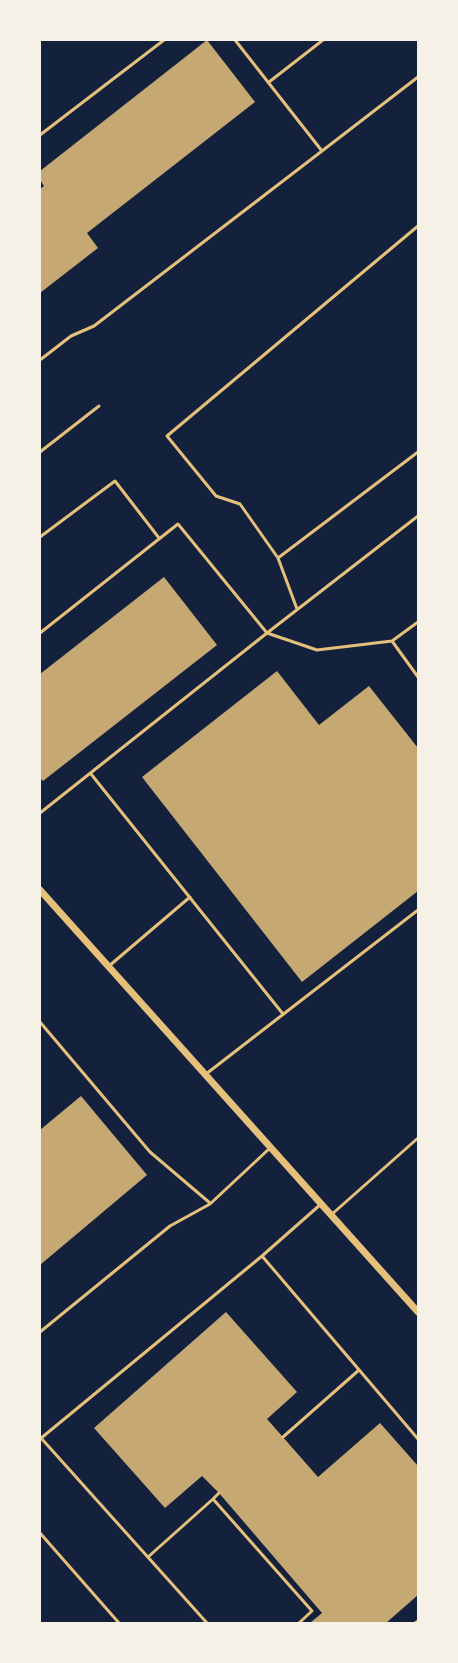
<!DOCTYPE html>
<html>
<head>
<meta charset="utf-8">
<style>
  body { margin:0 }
  #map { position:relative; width:458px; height:1663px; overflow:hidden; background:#14213d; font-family:"Varela Round",sans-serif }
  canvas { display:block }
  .frame { position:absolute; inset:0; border:41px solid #f6f1e7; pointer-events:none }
</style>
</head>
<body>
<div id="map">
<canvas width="458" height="1663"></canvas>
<div class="frame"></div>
</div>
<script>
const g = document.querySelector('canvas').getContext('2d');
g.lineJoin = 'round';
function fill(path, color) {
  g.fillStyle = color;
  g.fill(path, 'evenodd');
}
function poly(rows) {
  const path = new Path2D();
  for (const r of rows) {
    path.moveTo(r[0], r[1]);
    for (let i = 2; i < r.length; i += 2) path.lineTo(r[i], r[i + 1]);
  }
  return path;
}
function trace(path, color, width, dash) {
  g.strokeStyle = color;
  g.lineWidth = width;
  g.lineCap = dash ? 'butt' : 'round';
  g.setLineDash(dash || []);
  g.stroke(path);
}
const building = poly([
  [207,40,255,102,87,233,98,248,40,293,40,189,44,186,40,180,40,171],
  [164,577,217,645,43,781,40,778,40,674],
  [277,671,319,725,369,686,418,748,418,891,302,982,142,777],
  [81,1096,147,1175,40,1265,40,1130],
  [226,1312,297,1392,267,1419,318,1477,380,1423,418,1466,418,1595,386,1623,310,1623,322,1613,219,1493,202,1476,165,1508,94,1428]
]);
const service = poly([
  [269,82,323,40],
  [40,135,164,40],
  [322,151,418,77],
  [40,360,71,336,94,326,322,151,235,40],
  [40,452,99,406],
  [40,537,115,481,159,538],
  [278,558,418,452],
  [297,609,278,558,240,504,216,496,167,436,418,226],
  [40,633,178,524,267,633,40,813],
  [267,633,418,516],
  [267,633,317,650,392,641,418,677],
  [392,641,418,622],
  [91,774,283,1014],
  [109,966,190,897],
  [40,1022,150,1152,210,1203],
  [206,1074,418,910],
  [331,1215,418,1138],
  [262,1256,418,1439],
  [40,1332,170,1226,210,1204,270,1148],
  [283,1437,359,1370],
  [41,1438,207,1623],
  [40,1439,262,1256,321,1204],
  [213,1499,219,1493],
  [40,1533,119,1623],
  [148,1557,213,1499,312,1611,299,1623],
  [415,1623,418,1621]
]);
const tertiary = poly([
  [40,890,418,1312]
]);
fill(building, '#c6a872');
trace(service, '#e5c07b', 3);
trace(tertiary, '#e5c07b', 7);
</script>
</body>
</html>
